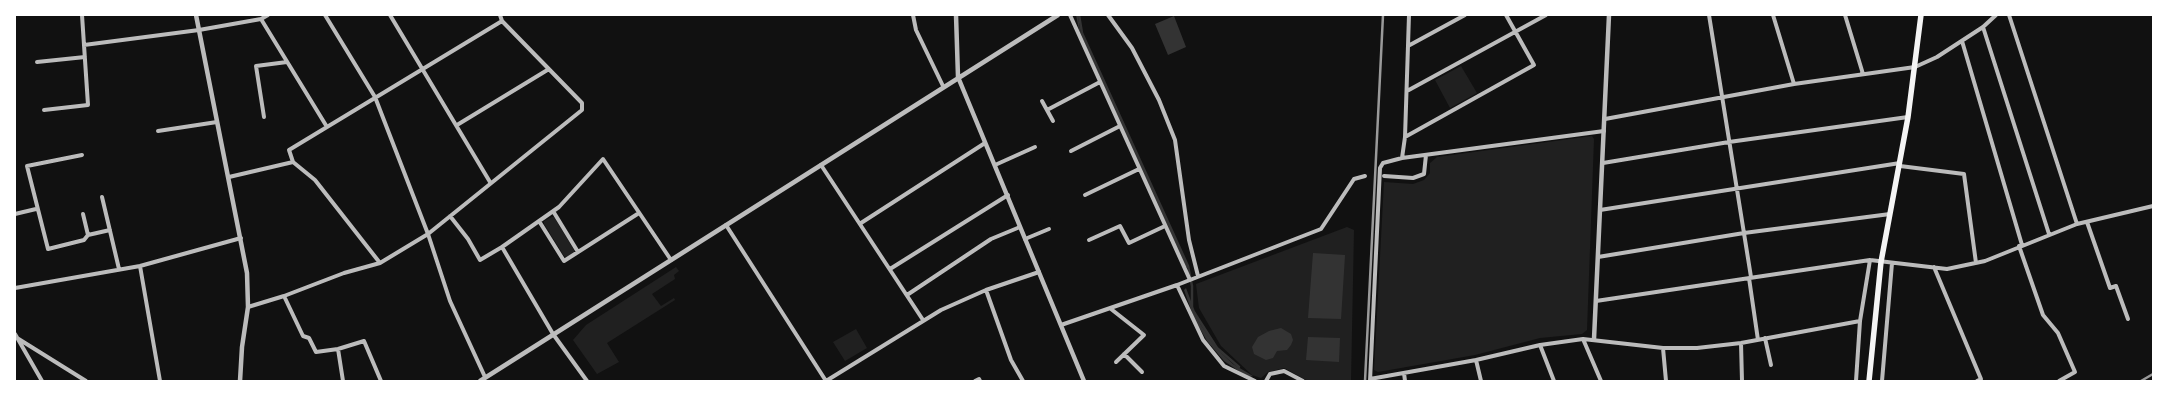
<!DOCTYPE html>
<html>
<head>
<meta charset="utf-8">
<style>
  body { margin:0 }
  #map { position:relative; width:2168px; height:396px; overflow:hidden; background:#111; font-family:Jost,sans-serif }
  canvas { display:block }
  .frame { position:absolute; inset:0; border:16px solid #fff; pointer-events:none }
</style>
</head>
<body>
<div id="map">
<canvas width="2168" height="396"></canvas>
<div class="frame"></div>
</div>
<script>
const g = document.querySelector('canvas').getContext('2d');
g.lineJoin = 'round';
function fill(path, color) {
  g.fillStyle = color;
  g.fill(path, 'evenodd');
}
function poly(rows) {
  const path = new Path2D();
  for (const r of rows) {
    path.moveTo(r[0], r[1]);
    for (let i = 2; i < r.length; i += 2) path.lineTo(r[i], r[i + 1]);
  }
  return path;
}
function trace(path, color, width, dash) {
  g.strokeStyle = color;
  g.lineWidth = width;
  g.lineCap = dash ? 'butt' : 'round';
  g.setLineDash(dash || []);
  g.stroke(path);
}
const green = poly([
  [1461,66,1477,93,1450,108,1435,80],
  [1592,136,1594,139,1587,330,1582,334,1540,338,1475,355,1378,372,1374,370,1384,182,1413,184,1424,180,1430,173,1430,163,1437,157],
  [552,217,554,217,574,250,574,253,567,257,564,256,544,224,544,221],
  [1347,227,1354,230,1351,381,1308,381,1284,368,1268,372,1261,378,1252,375,1221,346,1199,308,1196,284],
  [676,267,679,271,674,275,675,279,652,294,661,306,674,298,675,300,607,343,619,362,597,374,573,340,586,325],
  [856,329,867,348,845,361,833,342]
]);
const water = poly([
  [1076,15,1078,15,1080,30,1188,267,1184,267,1079,30],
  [1174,16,1186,47,1168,55,1155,24],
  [1313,253,1345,255,1341,319,1308,318],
  [1186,288,1199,322,1217,349,1233,364,1253,376,1250,377,1243,374,1224,361,1207,341,1194,318,1184,290],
  [1281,328,1291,334,1293,340,1291,345,1287,350,1277,351,1273,358,1266,360,1254,354,1252,347,1258,337,1269,331],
  [1308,337,1340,338,1339,362,1306,360]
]);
const stream = poly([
  [1079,15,1082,33,1188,266,1192,286,1192,307],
  [1194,312,1217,348,1239,367]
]);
const minor = poly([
  [82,15,84,45,199,30,261,19,268,15],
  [325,15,375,97,428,234,450,301,485,377],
  [390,15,490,182],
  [913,15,916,30,943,86],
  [1070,15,1190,280],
  [1108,15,1132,48,1159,100,1175,140,1189,240,1198,276],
  [1709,15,1751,277],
  [1773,15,1794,84],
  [1845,15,1863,74],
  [2009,15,2077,224],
  [261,19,327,127],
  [1983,27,2049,234],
  [1962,41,2022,245],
  [1408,46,1465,15],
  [37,62,85,57],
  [1407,91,1546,15],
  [1042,101,1053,121],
  [44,110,88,105,84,45],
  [1047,110,1100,82],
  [264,117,256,66,287,62],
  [1605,119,1794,84,1915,67,1937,57,1983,27,1996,15],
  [457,125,549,69],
  [158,131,217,122],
  [1405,137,1534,65,1506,15],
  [1071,151,1120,126],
  [82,155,27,166,48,249,84,240,88,235,110,230],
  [1402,158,1604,131],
  [1603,163,1729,142,1908,117],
  [821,165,923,320],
  [995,165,1035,147],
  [1900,166,1964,174,1976,263],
  [1384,176,1413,178,1424,174,1426,155],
  [229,177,293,162],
  [1085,195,1139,169],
  [102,197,119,269],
  [1600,210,1900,163],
  [553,211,578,252],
  [15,214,36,209],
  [83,214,88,235],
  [450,216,468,239,480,260,502,247],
  [539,221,564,261,639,213],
  [2087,222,2110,288,2116,286,2128,319],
  [861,223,985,143],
  [726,225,826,381],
  [1025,239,1049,229],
  [1089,240,1120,226,1129,243,1165,226],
  [2019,246,2043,315,2058,333,2075,372,2059,381],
  [1598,257,1744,233,1890,214],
  [380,263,315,180,293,162,289,150,502,21],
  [140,266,160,381],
  [1934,267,1981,379,1977,381],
  [890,269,1008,195],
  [1749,278,1758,340],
  [1177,285,1203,340,1224,366,1255,381],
  [15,288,140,266,241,238],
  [986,290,1011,360,1023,381],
  [907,295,991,239,1020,227],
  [284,296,303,336,309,338,316,352,338,349,364,341,381,381],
  [1596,301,1870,260,1947,269,1985,261,2077,224,2153,206],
  [248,307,284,296,344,273,380,263,428,234,582,110,582,103,502,21,500,15],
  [1111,309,1144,335,1116,362],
  [1061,325,1177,285,1321,229,1354,179,1365,176],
  [15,334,42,381],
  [17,338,86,381],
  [1765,338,1771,365],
  [1583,339,1601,381],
  [1741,343,1742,381],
  [1540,345,1554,381],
  [1663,348,1666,381],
  [338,349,343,381],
  [1124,354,1142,372],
  [1476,360,1540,345,1583,339,1663,348,1697,348,1741,343,1860,321],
  [1404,373,1405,381],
  [1370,379,1476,360,1481,381],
  [587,381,553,334,502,247,559,207,603,159,671,260],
  [826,381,941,310,986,290,1039,272],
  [975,381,979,379,980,381],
  [1266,381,1270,374,1284,371,1303,381],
  [1370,381,1380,168,1383,163,1402,158,1405,137,1409,15],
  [1856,381,1860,321,1870,260],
  [1882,381,1892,263]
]);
const tertiary = poly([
  [196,15,247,273,248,307,242,347,240,381],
  [956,15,958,77,1084,381],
  [1594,339,1609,15],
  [480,381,1058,15]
]);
const primary = poly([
  [1869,381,1881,262,1908,117,1921,15]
]);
const rail = poly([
  [1365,381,1383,15],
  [2141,381,2153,374]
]);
fill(green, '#202020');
fill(water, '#333');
trace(stream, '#333', 2.5);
trace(minor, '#bcbcbc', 4);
trace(tertiary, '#bcbcbc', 4.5);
trace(primary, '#f5f5f5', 5.5);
trace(rail, '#9a9a9a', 2.5);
</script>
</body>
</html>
